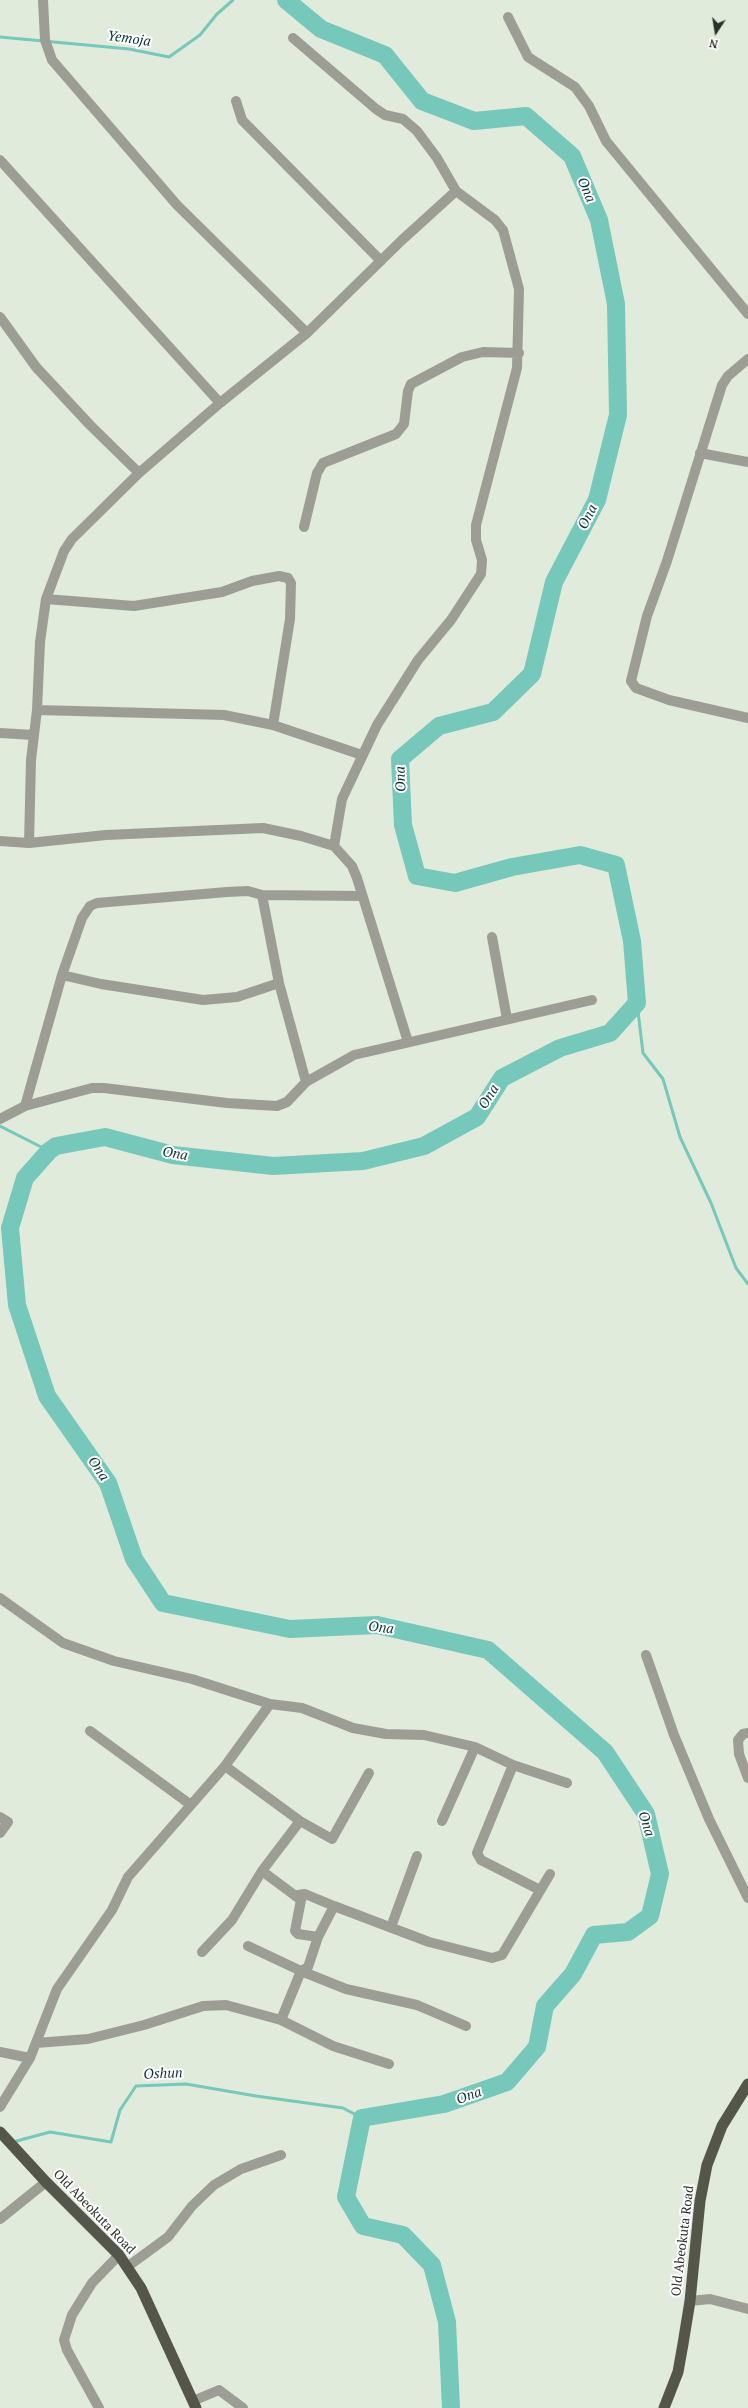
<!DOCTYPE html>
<html>
<head>
<meta charset="utf-8">
<style>
  body { margin:0 }
  #map { position:relative; width:748px; height:2408px; overflow:hidden; background:#e0ebdc; font-family:"PT Serif",serif }
  canvas { display:block }
  .north { position:absolute; left:696px; top:12px; width:40px; height:40px; -webkit-text-stroke:3px #fff; paint-order:stroke; rotate:192deg; font-size:11px; font-weight:700; line-height:16px; text-align:center; color:#2c302b }
  .north::after { content:''; display:block; margin:auto; width:14px; height:18px; background:#2c302b; clip-path:polygon(50% 0,100% 100%,50% 72%,0 100%) }
</style>
</head>
<body>
<div id="map">
<canvas width="748" height="2408"></canvas>
<div class="north">N</div>
</div>
<script>
const g = document.querySelector('canvas').getContext('2d');
g.lineJoin = 'round';
function poly(rows) {
  const path = new Path2D();
  for (const r of rows) {
    path.moveTo(r[0], r[1]);
    for (let i = 2; i < r.length; i += 2) path.lineTo(r[i], r[i + 1]);
  }
  return path;
}
function trace(path, color, width, dash) {
  g.strokeStyle = color;
  g.lineWidth = width;
  g.lineCap = dash ? 'butt' : 'round';
  g.setLineDash(dash || []);
  g.stroke(path);
}
function label(font, color, halo, rows, align = 'center') {
  g.font = font + ' "PT Serif",serif';
  g.lineWidth = 4;
  g.setLineDash([]);
  g.textBaseline = 'middle';
  g.strokeStyle = halo;
  g.fillStyle = color;
  for (const [text, x, y, turn = 0] of rows) {
    g.save();
    g.translate(x, y);
    g.rotate((+turn || 0) * Math.PI / 180);
    g.textAlign = isNaN(turn) ? turn : align;
    if (halo) g.strokeText(text, 0, 0);
    g.fillText(text, 0, 0);
    g.restore();
  }
}
const stream = poly([
  [0,37,129,49,169,57,200,35,217,14,233,0],
  [637,1003,643,1053,663,1079,680,1137,711,1203,736,1268,748,1284],
  [0,1126,49,1151],
  [13,2142,50,2132,111,2142,120,2110,136,2086,186,2084,256,2096,343,2108,362,2118]
]);
const river = poly([
  [286,0,321,29,385,55,422,101,474,121,526,116,572,156,599,220,616,304,618,415,597,500,554,582,532,674,493,712,439,726,400,759,403,825,417,876,455,883,512,867,580,855,616,865,632,941,637,1003,610,1033,560,1048,502,1078,477,1117,424,1146,363,1161,273,1166,173,1155,105,1137,56,1146,49,1151,25,1178,10,1228,17,1305,47,1396,108,1483,134,1559,163,1603,290,1629,377,1625,488,1650,605,1752,646,1814,660,1874,650,1916,628,1932,594,1935,573,1974,545,2006,537,2047,507,2082,444,2104,362,2118,346,2197,363,2226,403,2235,432,2265,447,2322,451,2408]
]);
const minor = poly([
  [43,0,45,40,52,60,177,205,307,333],
  [508,17,528,57,575,87,589,106,606,141,748,314],
  [293,38,376,109,385,115,403,119,417,131,437,158,456,191,495,220,503,230,519,289,517,368,476,525,476,540,482,560,481,574,451,620,418,660,377,725,342,799,334,846],
  [236,101,242,120,381,261],
  [0,160,220,403],
  [0,317,36,367,90,425,139,473],
  [748,359,728,376,722,385,667,561,647,616,631,681,636,688,669,700,748,718],
  [700,453,748,462],
  [304,527,317,473,323,463,396,434,404,424,408,391,411,384,462,357,483,352,519,353],
  [46,599,134,606,222,592,252,581,279,576,288,578,291,583,290,619,273,725],
  [37,710,224,715,273,725,362,755],
  [0,733,33,735],
  [0,841,29,843,106,835,263,828,301,836,334,846,352,866,357,878,408,1042],
  [29,843,31,760,37,710,40,642,46,599,64,551,72,539,139,473,220,403,307,333,402,240,456,191],
  [262,895,279,983,306,1082],
  [492,937,507,1019],
  [62,975,101,984,203,1000,237,997,279,983],
  [25,1106,62,975,82,918,90,906,97,903,227,892,248,891,262,895,361,896],
  [0,1119,25,1106,92,1088,104,1088,227,1103,277,1106,287,1102,306,1082,354,1055,592,1000],
  [0,1598,63,1643,114,1661,192,1679,270,1704,302,1708,353,1728,386,1734,424,1735,475,1747,513,1765,567,1783],
  [646,1655,674,1735,709,1819,748,1898],
  [90,1731,191,1805],
  [748,1733,743,1734,738,1740,739,1754,748,1778],
  [513,1765,477,1853,481,1860,540,1890],
  [225,1766,300,1821,332,1839,369,1773],
  [0,1817,8,1822,0,1833],
  [442,1821,475,1747],
  [262,1871,301,1900,295,1931,298,1934,318,1937],
  [298,1895,305,1894,334,1906],
  [391,1927,417,1856],
  [248,1946,301,1971,346,1989,417,2005,466,2026],
  [202,1952,232,1920,262,1871,300,1821],
  [281,2020,301,1971,308,1967,318,1937,334,1906,429,1942,492,1958,502,1955,550,1874],
  [36,2043,88,2039,144,2025,203,2006,226,2005,281,2020,333,2046,389,2064],
  [0,2052,30,2058],
  [0,2107,30,2058,57,1989,112,1910,128,1877,225,1766,270,1704],
  [0,2219,46,2182],
  [127,2267,168,2237,192,2206,214,2185,241,2169,281,2155],
  [690,2301,710,2299,748,2309],
  [193,2401,219,2390,243,2408],
  [99,2408,67,2350,64,2340,72,2315,92,2283,119,2255]
]);
const trunk = poly([
  [0,2132,46,2182,119,2255,141,2288,196,2408],
  [664,2408,678,2372,683,2344,690,2301,700,2201,707,2165,722,2126,748,2084]
]);
const streetNames = [
  ["Old Abeokuta Road",94,2212,46],
  ["Old Abeokuta Road",683,2241,-83]
];
const waterNames = [
  ["Yemoja",129,39,8],
  ["Ona",586,190,67],
  ["Ona",588,517,-63],
  ["Ona",401,779,-92],
  ["Ona",489,1097,-58],
  ["Ona",175,1154,10],
  ["Ona",98,1469,56],
  ["Ona",381,1628,7],
  ["Ona",646,1824,72],
  ["Oshun",163,2074,-2],
  ["Ona",469,2096,-20]
];
trace(stream, '#76c8ba', 3);
trace(river, '#76c8ba', 18);
trace(minor, '#9c9e96', 10);
trace(trunk, '#54564a', 11);
label('13px', '#2c302b', '#fff', streetNames);
label('italic 14px', '#0d3530', '#fff', waterNames);
</script>
</body>
</html>
